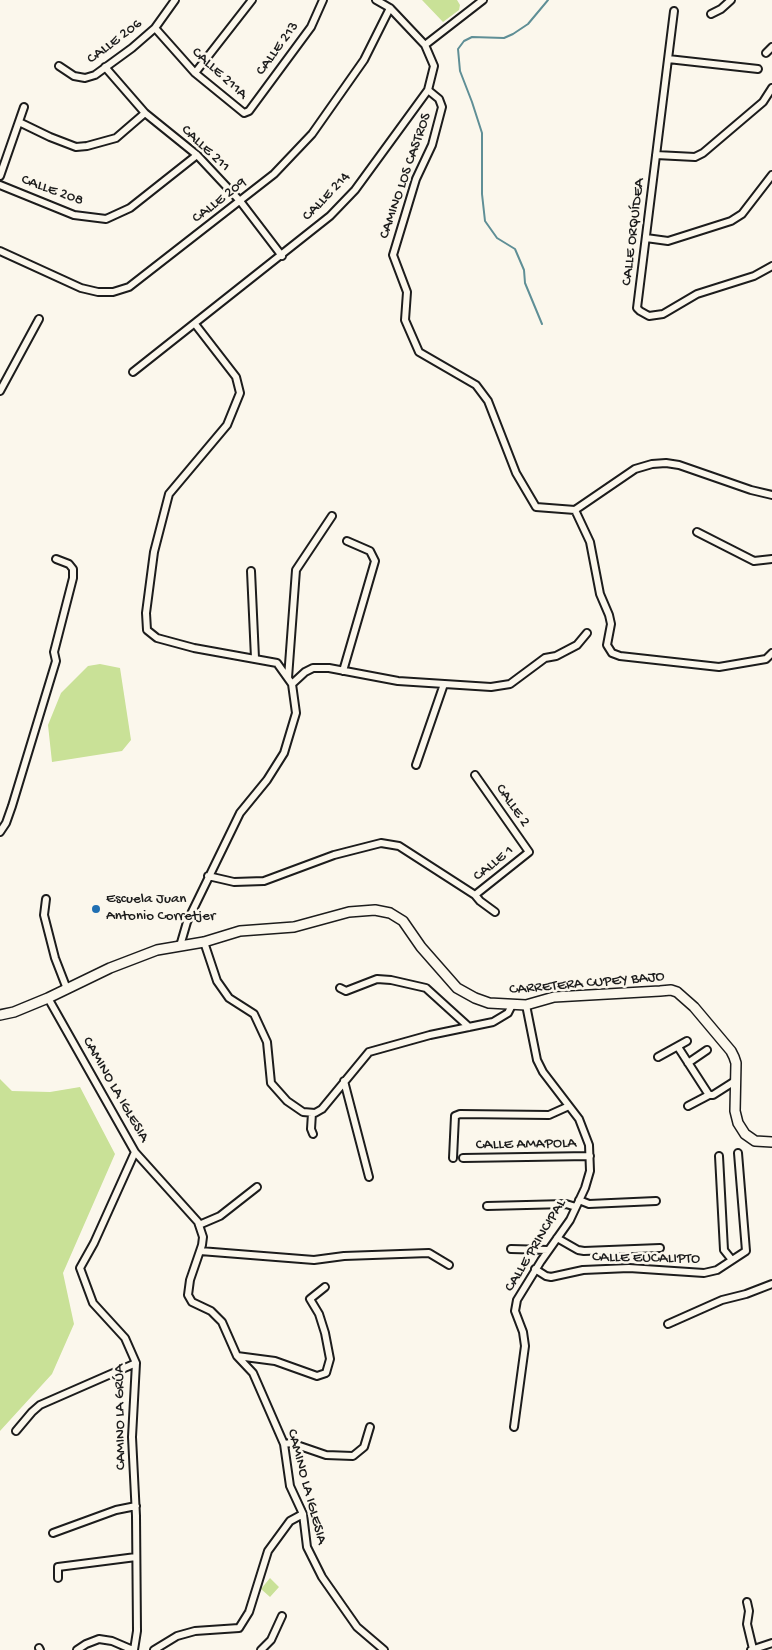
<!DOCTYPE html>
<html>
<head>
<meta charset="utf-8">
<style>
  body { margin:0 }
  canvas { display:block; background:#fbf7ec }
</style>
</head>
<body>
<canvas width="772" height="1650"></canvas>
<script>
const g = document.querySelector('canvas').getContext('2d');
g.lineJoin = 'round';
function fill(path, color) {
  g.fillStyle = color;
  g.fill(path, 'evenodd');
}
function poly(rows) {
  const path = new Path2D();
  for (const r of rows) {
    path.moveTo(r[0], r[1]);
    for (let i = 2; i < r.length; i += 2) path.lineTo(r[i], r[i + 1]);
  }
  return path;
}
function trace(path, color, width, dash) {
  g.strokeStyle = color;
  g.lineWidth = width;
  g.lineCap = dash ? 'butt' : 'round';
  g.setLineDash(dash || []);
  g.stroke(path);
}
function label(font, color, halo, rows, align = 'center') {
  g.font = font + ' "Gochi Hand",sans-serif';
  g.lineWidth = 5;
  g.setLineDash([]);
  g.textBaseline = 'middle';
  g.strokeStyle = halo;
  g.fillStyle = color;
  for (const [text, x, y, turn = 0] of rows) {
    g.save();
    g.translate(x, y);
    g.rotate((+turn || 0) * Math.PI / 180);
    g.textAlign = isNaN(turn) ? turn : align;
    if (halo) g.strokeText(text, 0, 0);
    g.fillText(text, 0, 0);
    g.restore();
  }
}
const green = poly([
  [422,0,457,0,460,5,459,10,443,22],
  [100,664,120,668,131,740,122,751,52,762,48,725,61,693,88,666],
  [0,1079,12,1091,50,1092,80,1087,115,1154,63,1273,74,1324,52,1374,0,1431],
  [270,1578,279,1587,270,1597,261,1589]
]);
const stream = poly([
  [542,324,525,283,524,270,515,249,497,238,485,221,482,194,482,133,472,102,460,71,458,49,464,41,472,37,504,38,513,34,528,24,548,0]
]);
const street = poly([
  [674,11,637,308,640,311,649,316,663,314,697,294,754,276,772,266],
  [711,14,721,9,731,0],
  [155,28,195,73,244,113,249,111,311,27,323,0],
  [425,45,483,0],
  [766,53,772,47],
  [668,59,758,69],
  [59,66,74,76,85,78,95,75,132,48,155,28,175,0],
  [105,67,145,113,197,155,240,201,282,256],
  [195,73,252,0],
  [428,90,439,99,442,107,432,145,416,179,393,255,407,292,405,320,419,352,476,385,488,401,516,473,536,507,575,510,635,469,652,464,666,463,679,465,751,490,772,495],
  [19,122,50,137,76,147,87,146,116,138,145,113],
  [656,155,695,157,703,153,763,102,772,88],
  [0,176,24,107],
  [0,185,74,215,106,219,130,208,197,155],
  [646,238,668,241,731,221,742,214,772,175],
  [0,251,81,288,98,292,113,292,129,287,274,174,312,134,364,60,390,8],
  [133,372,330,216,355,190,428,90,434,66,425,45,390,8,376,0],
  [0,391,39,319],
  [575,510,590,542,600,594,609,615,611,624,607,645,612,653,620,656,719,667,766,659,772,653],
  [697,532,754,561,772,559],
  [251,571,255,658],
  [343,671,375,561,370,551,347,541],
  [288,678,296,570,332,516],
  [292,684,305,672,313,668,329,668,398,681,491,687,510,684,545,658,556,656,577,645,587,633],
  [416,765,444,684],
  [0,832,6,823,12,806,56,661,54,652,73,578,73,569,69,564,56,559],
  [208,876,234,882,264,881,334,855,381,843,399,846,475,895,480,901,495,912],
  [475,895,529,852,475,775],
  [46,899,44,915,55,958,67,989],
  [204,942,217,981,229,998,254,1014,267,1042,271,1083,287,1101,303,1112,315,1113,322,1109,369,1052,430,1035,493,1022,508,1013,512,1005],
  [180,946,187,922,240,813,267,780,284,753,296,713,292,684,277,663,194,648,157,638,147,630,146,613,154,552,169,494,227,425,240,393,236,377,195,324],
  [340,988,346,991,377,979,391,980,426,988,469,1027],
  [48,998,135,1152,198,1222,203,1237,202,1245,190,1280,188,1295,192,1302,211,1311,222,1322,237,1356,253,1373,284,1444,290,1486,303,1514,307,1547,322,1577,357,1627,384,1650],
  [678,1047,709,1095,713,1095,735,1081],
  [658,1057,687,1041],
  [688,1063,707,1050],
  [344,1081,369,1177],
  [688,1106,709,1095],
  [312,1113,311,1129,313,1134],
  [719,1156,724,1250,732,1260],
  [453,1158,455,1116,460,1114,549,1115,569,1106],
  [463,1158,590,1156],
  [579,1200,589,1204,656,1201],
  [487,1206,566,1204,576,1207],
  [199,1225,220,1216,257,1187],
  [557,1238,578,1250,584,1251,660,1248],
  [511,1249,548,1250],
  [200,1251,314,1260,344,1256,429,1253,449,1265],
  [535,1269,546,1276,551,1277,583,1270,629,1268,704,1273,717,1270,746,1251,738,1153],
  [668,1324,722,1300,746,1294,772,1284],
  [237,1356,275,1361,317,1376,326,1373,330,1359,325,1333,319,1314,310,1299,325,1287],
  [514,1427,525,1346,523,1332,515,1311,517,1300,541,1261,570,1220,585,1188,590,1171,589,1145,579,1119,543,1072,537,1060,526,1005],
  [16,1431,32,1412,40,1405,136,1363],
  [284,1444,291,1443,326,1455,353,1456,364,1447,370,1427],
  [53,1533,116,1510,136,1506],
  [58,1578,58,1567,136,1557],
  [747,1602,749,1611,747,1624,753,1649],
  [39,1648,40,1650],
  [77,1650,86,1644,99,1639,112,1641,133,1650],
  [134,1650,137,1631,136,1516,132,1437,136,1363,125,1338,93,1303,80,1268,94,1243,135,1152],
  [154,1650,177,1636,195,1631,239,1628,249,1612,268,1551,290,1521,303,1514],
  [261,1650,271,1640,282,1616],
  [751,1650,772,1643]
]);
const secondary = poly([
  [0,1015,14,1012,48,998,110,968,157,950,204,942,240,931,294,927,349,912,375,910,390,913,403,921,421,947,457,988,475,998,489,1003,526,1005,554,997,660,991,671,990,677,992,694,1007,731,1051,734,1057,736,1063,735,1111,738,1123,745,1134,755,1141,772,1142]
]);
const markers = [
  [96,909,5,"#1f6fb2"]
];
const streetNames = [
  ["CALLE 206",115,42,-37],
  ["CALLE 213",278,49,-54],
  ["CALLE 211A",219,74,42],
  ["CALLE 211",205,149,43],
  ["CAMINO LOS CASTROS",406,176,-71],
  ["CALLE 208",52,191,20],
  ["CALLE 214",327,197,-46],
  ["CALLE 209",220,201,-38],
  ["CALLE ORQUÍDEA",634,232,-83],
  ["CALLE 2",512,806,55],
  ["CALLE 1",494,864,-39],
  ["CARRETERA CUPEY BAJO",587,984,-5],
  ["CAMINO LA IGLESIA",115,1090,60],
  ["CALLE AMAPOLA",526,1145,-1],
  ["CALLE PRINCIPAL",536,1246,-59],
  ["CALLE EUCALIPTO",646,1259,1],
  ["CAMINO LA GRÚA",121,1417,-91],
  ["CAMINO LA IGLESIA",306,1487,75]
];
const poiNames = [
  ["Escuela Juan",106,900],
  ["Antonio Corretjer",106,917]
];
fill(green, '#c9e197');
trace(stream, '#5f8f96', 2);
trace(street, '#1c1c1c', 10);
trace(secondary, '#1c1c1c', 12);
trace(street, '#fbf7ec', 6);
trace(secondary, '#fbf7ec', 9);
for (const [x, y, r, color] of markers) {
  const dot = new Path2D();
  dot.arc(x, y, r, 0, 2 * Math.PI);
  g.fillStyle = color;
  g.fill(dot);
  trace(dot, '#fbf7ec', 2);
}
label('15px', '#1c1c1c', '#fbf7ec', streetNames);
label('15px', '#1c1c1c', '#fbf7ec', poiNames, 'left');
</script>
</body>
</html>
